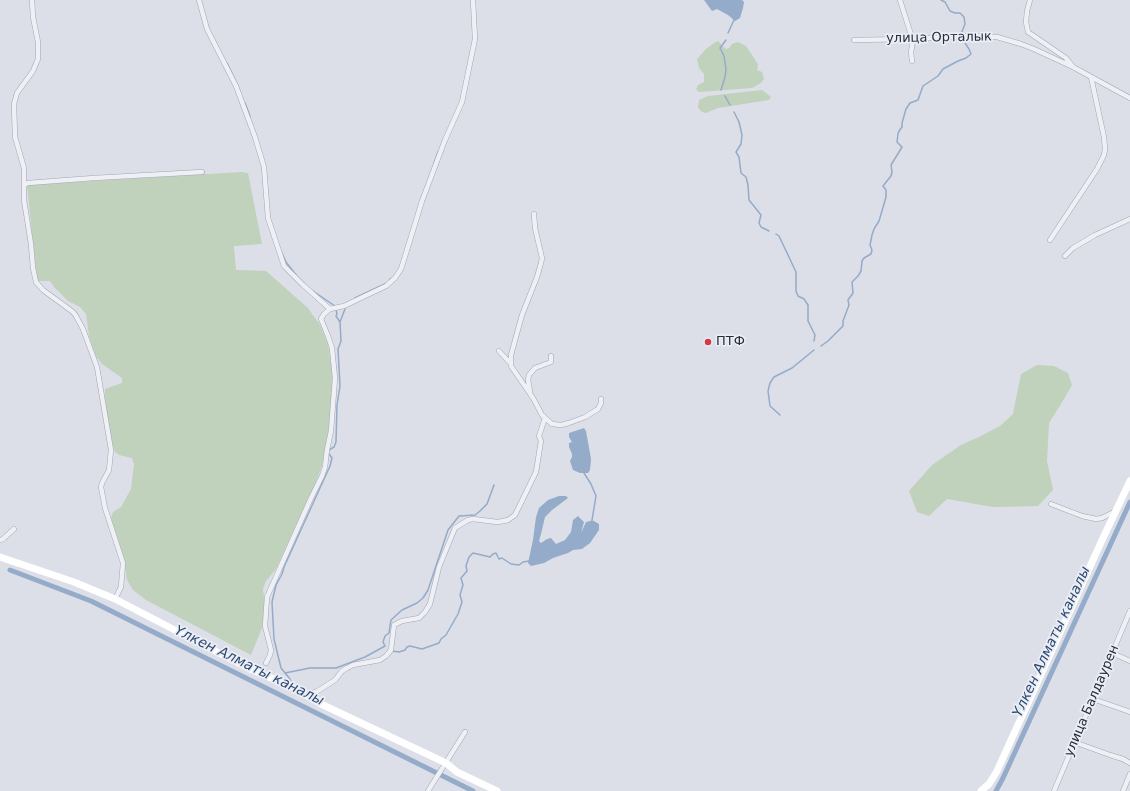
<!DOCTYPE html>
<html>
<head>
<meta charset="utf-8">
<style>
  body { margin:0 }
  canvas { display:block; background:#dcdfe7 }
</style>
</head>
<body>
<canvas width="1130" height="791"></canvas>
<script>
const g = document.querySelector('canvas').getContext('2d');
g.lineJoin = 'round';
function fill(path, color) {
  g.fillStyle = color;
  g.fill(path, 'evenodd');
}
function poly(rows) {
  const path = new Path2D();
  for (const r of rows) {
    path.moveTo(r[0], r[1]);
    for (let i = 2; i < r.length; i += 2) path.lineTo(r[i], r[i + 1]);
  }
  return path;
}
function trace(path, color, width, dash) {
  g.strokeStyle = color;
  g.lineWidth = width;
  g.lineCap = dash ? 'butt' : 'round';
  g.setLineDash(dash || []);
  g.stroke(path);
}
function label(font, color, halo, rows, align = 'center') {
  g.font = font + ' "DejaVu Sans",sans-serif';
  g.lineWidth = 3.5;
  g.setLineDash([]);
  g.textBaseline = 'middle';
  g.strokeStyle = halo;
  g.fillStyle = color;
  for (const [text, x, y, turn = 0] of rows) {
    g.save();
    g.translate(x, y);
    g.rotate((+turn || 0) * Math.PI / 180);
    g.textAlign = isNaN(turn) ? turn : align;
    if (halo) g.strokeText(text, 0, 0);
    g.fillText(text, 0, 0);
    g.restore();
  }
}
const green = poly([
  [718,41,726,49,729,48,732,44,738,42,746,46,758,64,757,70,762,72,764,79,761,83,752,88,699,92,696,89,698,85,704,82,704,74,699,68,697,59,706,49,714,43],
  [762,90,771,97,769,100,718,108,706,113,702,112,698,108,699,100,708,96],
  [242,172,248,173,262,244,234,246,236,270,266,271,308,308,320,325,328,344,333,377,330,420,322,466,313,489,276,569,266,581,263,589,265,604,262,628,251,655,146,600,133,590,127,580,124,560,111,518,113,512,121,507,131,489,134,464,132,458,119,455,115,452,111,439,105,400,105,389,122,383,122,378,102,364,96,356,89,336,86,314,80,307,68,301,54,287,50,281,39,281,37,279,27,185],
  [1037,365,1054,366,1068,373,1072,385,1061,404,1049,423,1047,461,1053,490,1038,506,993,507,947,499,929,516,917,512,909,491,932,465,961,445,981,436,1000,426,1013,414,1021,374]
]);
const water = poly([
  [704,0,742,0,744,2,743,8,740,18,735,21,728,15,717,9,712,11],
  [584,428,586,431,591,459,590,470,588,473,580,473,573,470,570,461,572,457,572,454,569,447,569,443,572,442,569,437,569,433],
  [559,496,566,496,568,498,552,510,545,517,541,534,539,541,541,543,547,539,551,538,556,544,565,540,571,532,573,520,578,516,584,522,581,533,586,522,590,521,592,520,599,524,599,530,590,543,582,549,573,550,568,553,553,558,544,563,531,566,528,563,533,540,536,517,539,508,548,500]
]);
const stream = poly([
  [941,0,945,2,950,11,955,13,960,13,964,17,965,24,961,34],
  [728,33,734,20],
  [227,63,238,86],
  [721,90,725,77,726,69,724,56,720,48,726,40],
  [725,96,730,105],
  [245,103,250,116],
  [734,112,739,122,742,135,741,144,736,152,739,157,741,173,746,177,748,185,749,200,761,215,759,223,761,227,769,231],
  [434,163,438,152],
  [776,234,779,236,796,272,796,291,798,296,804,299,808,305,808,321,815,335,814,341],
  [281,251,286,262,296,275],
  [313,291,335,306],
  [355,298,389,282,390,279,393,278],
  [336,309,337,314,336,316,340,322],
  [821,346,828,341,843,326,843,321,849,305,848,300,853,293,852,282,858,276,861,271,862,261,864,258,871,254,872,250,870,245,872,235,874,229,879,221,886,197,886,190,883,186,891,176,892,172,891,165,902,147,897,142,898,134,899,131,902,127,902,123,906,109,910,103,918,100,923,86,938,76,943,69,958,61,966,58,971,54,969,49,965,43],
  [780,415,770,406,768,391,770,383,774,377,792,368,814,350],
  [329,450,334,447,336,442,337,405,340,386,338,349,341,341,340,322,345,309,344,307],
  [584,473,591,484,596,496,592,520],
  [392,651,399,652,405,650,407,647,410,646,422,649,439,643,441,639,446,635,458,614,462,602,460,595,463,585,461,578,467,571,466,566,469,557,473,553,490,557,493,554,496,553,499,559,502,558,511,564,519,565,523,562,529,561],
  [285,673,310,668,336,668,365,657,385,646,383,642,385,636,389,633,391,620,402,610,417,603,423,598,428,590,448,530,459,516,475,515,480,511,487,504,494,485],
  [291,682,290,679,281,668,274,639,272,602,276,585,282,574,284,567,330,466,332,458,329,454]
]);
const canal = poly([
  [10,570,91,601,473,791],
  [996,791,1003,778,1130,502]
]);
const street = poly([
  [32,0,33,17,38,42,38,59,33,71,17,93,14,104,15,137,24,168,24,200,31,244,33,268,36,282,43,290,73,312,76,316,83,329,97,367,111,450,109,470,102,483,101,487,105,508,123,563,121,587,115,599],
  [199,0,207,29,236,86,255,137,264,167,268,218,284,266,303,285,330,309],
  [900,0,913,41,911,52,912,61],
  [1030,0,1027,11,1026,22,1028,32,1066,58,1073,67],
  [854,40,912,39,966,36,997,37,1021,44,1034,49,1073,67,1130,98],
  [24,185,28,183,94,178,202,172],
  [534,214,535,228,542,258,541,263,537,277,522,315,511,355,511,366,533,398,542,415,552,424,561,425,569,423,585,417,598,409,601,403,601,399],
  [1050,240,1097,169,1104,155,1105,149,1104,137,1091,77],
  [1065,256,1073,248,1095,235,1130,219],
  [499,351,511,364],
  [530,391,528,380,529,375,535,368,551,362,551,356],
  [1051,504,1082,516,1096,519,1102,518,1116,511],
  [0,540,3,539,14,529],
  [1112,653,1130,661],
  [266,663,270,655,271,650,265,626,267,597,311,498,322,476,325,467,327,450,331,431,335,378,332,348,328,336,321,319,324,314,330,309,344,306,386,286,395,278,401,269,407,250,422,201,445,140,462,102,475,39,473,0],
  [306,695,316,692,324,687,335,680,342,671,347,668,353,665,380,660,386,656,391,650,394,625,402,621,419,618,425,612,430,604,439,567,455,528,468,520,473,519,497,522,504,521,508,520,515,515,536,472,541,441,539,436,545,418],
  [1093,699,1130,712],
  [1074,742,1110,755,1123,759,1130,763],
  [428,791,465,732],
  [1054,791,1130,611],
  [1123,791,1130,774]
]);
const secondary = poly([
  [0,557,74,582,115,599,250,669,294,688,321,704,446,763,457,772,497,791],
  [981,791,989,784,997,771,1103,538,1130,481]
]);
const markers = [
  [708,342,4,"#d33948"]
];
const streetNames = [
  ["улица Орталык",939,38,-1],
  ["улица Балдаурен",1092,701,-67]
];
const poiNames = [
  ["ПТФ",716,342]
];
const waterNames = [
  ["Үлкен Алматы каналы",1052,642,-65],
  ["Үлкен Алматы каналы",249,666,26]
];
fill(green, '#c0d1bc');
fill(water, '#94abc9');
trace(stream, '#94abc9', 1.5);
trace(canal, '#94abc9', 5);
trace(street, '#a1a6b1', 5.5);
trace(street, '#eef0f5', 4.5);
trace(secondary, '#fff', 7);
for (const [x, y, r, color] of markers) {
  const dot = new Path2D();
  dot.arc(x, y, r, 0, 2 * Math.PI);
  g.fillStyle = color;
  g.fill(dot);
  trace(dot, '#ebeef4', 1.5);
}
label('13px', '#252d3d', '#ebeef4', streetNames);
label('13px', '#252d3d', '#ebeef4', poiNames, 'left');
label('italic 14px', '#2e4973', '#ebeef4', waterNames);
</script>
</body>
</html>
